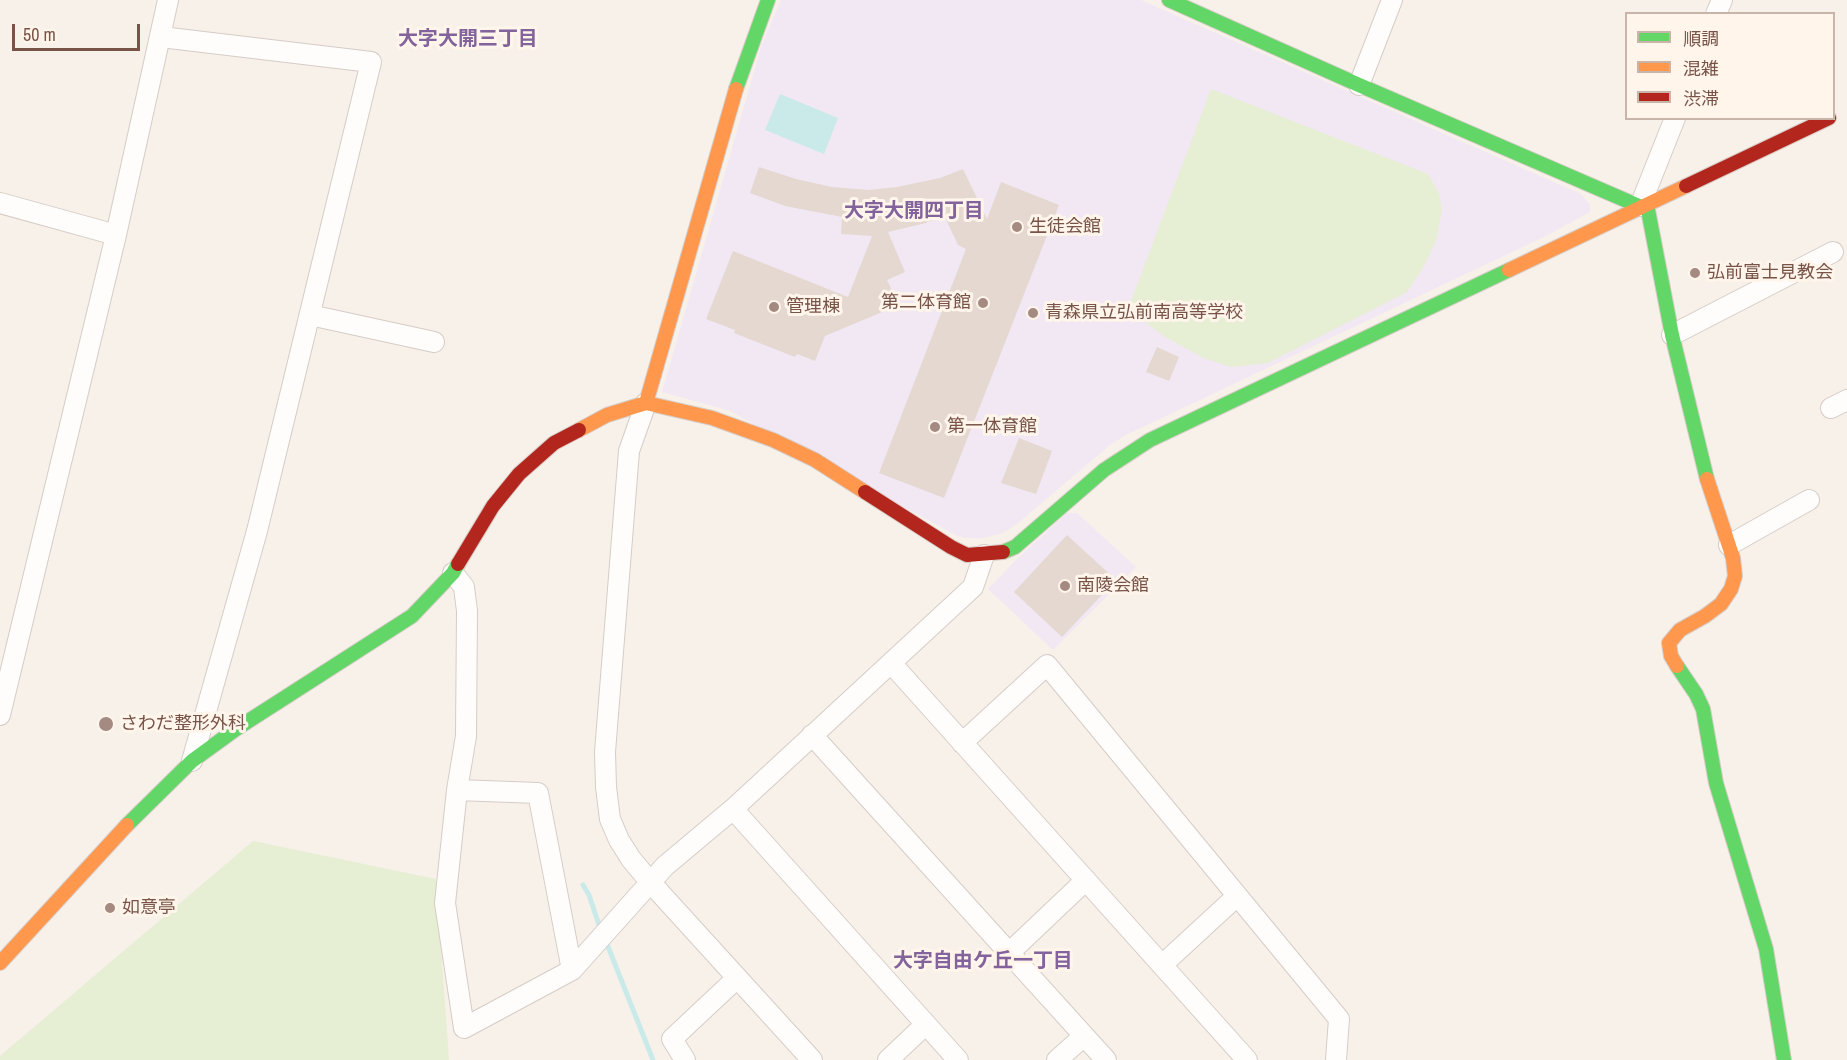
<!DOCTYPE html>
<html>
<head>
<meta charset="utf-8">
<style>
  body { margin:0 }
  #map { position:relative; width:1847px; height:1060px; overflow:hidden; background:#f7f1ea; font-family:"Archivo Narrow","Noto Sans JP",sans-serif }
  canvas { display:block }
  .legend { position:absolute; left:1625px; top:12px; width:210px; height:108px; box-sizing:border-box; background:#fff5eb; border:2px solid #c9b4aa; margin:0; padding:8px 10px; list-style:none; font-size:18px; color:#785348 }
  .legend li { display:flex; align-items:center; gap:12px; height:30px }
  .legend b { width:30px; border:2px solid #c9b4aa }
  .scale { position:absolute; left:12px; top:24px; width:128px; height:27px; box-sizing:border-box; border:3px solid #785348; border-top:0; padding-left:8px; font-size:18px; line-height:21px; white-space:nowrap; color:#785348; -webkit-text-stroke:4px #fff5eb; paint-order:stroke }
</style>
</head>
<body>
<div id="map">
<canvas width="1847" height="1060"></canvas>
<ul class="legend">
<li><b style="height:8px;background:#63d668"></b>順調</li>
<li><b style="height:8px;background:#ff974d"></b>混雑</li>
<li><b style="height:8px;background:#b3261e"></b>渋滞</li>
</ul>
<div class="scale">50 m</div>
</div>
<script>
const g = document.querySelector('canvas').getContext('2d');
g.lineJoin = 'round';
function fill(path, color) {
  g.fillStyle = color;
  g.fill(path, 'evenodd');
}
function poly(rows) {
  const path = new Path2D();
  for (const r of rows) {
    path.moveTo(r[0], r[1]);
    for (let i = 2; i < r.length; i += 2) path.lineTo(r[i], r[i + 1]);
  }
  return path;
}
function trace(path, color, width, dash) {
  g.strokeStyle = color;
  g.lineWidth = width;
  g.lineCap = dash ? 'butt' : 'round';
  g.setLineDash(dash || []);
  g.stroke(path);
}
function label(font, color, halo, rows, align = 'center') {
  g.font = font + ' "Archivo Narrow","Noto Sans JP",sans-serif';
  g.lineWidth = 6;
  g.setLineDash([]);
  g.textBaseline = 'middle';
  g.strokeStyle = halo;
  g.fillStyle = color;
  for (const [text, x, y, turn = 0] of rows) {
    g.save();
    g.translate(x, y);
    g.rotate((+turn || 0) * Math.PI / 180);
    g.textAlign = isNaN(turn) ? turn : align;
    if (halo) g.strokeText(text, 0, 0);
    g.fillText(text, 0, 0);
    g.restore();
  }
}
const education = poly([
  [781,0,1141,0,1581,194,1590,205,1590,212,1548,235,1126,435,1110,445,1017,524,1003,533,983,538,967,538,957,536,730,411,662,392,762,44],
  [1067,513,1077,513,1136,567,1053,650,988,589,1016,560]
]);
const green = poly([
  [1211,89,1428,174,1439,193,1442,210,1436,241,1424,266,1407,292,1268,363,1231,367,1204,358,1165,337,1128,309],
  [253,841,436,879,449,1060,0,1060,0,1056]
]);
const water = poly([
  [780,94,838,118,824,154,765,130]
]);
const stream = poly([
  [583,885,589,895,601,931],
  [605,939,653,1060]
]);
const building = poly([
  [759,167,796,179,832,187,869,190,897,187,940,178,963,169,987,219,1001,182,1059,205,944,498,879,473,966,249,958,245,944,215,926,223,888,232,905,272,887,280,899,305,825,336,815,361,797,354,795,357,734,333,735,330,706,319,733,251,848,297,872,236,841,234,842,217,785,206,750,193],
  [1157,347,1179,357,1169,381,1146,372],
  [1019,438,1052,451,1036,494,1001,483],
  [1067,535,1116,580,1062,637,1014,592]
]);
const street = poly([
  [1716,14,1722,0],
  [161,37,371,62,257,531,192,761],
  [1359,85,1392,0],
  [0,203,116,235],
  [1640,206,1675,118],
  [310,315,434,342],
  [1672,335,1833,252],
  [646,403,629,451,605,752,606,787,610,819,619,840,631,859,651,883,812,1060],
  [1831,408,1847,400],
  [1729,545,1809,500],
  [453,573,464,587,467,611,466,736,457,790],
  [891,663,1247,1060],
  [0,715,116,235,168,0],
  [812,735,1106,1060],
  [962,743,1047,665,1339,1019,1336,1060],
  [733,809,958,1060],
  [1009,953,1086,880],
  [1162,965,1237,896],
  [572,970,538,793,457,790,445,903,464,1028,572,970,665,866,733,809,973,587,984,555],
  [685,1060,672,1039,737,978],
  [888,1060,926,1024],
  [1057,1060,1084,1036]
]);
const fast = poly([
  [1169,0,1359,85,1648,210,1672,335,1707,479],
  [736,89,768,0],
  [1003,552,1015,547,1104,470,1150,440,1509,270],
  [1677,666,1696,694,1703,709,1716,783,1766,949,1784,1060],
  [127,825,192,761,236,729,412,616,453,573,458,564]
]);
const slow = poly([
  [1509,270,1686,186],
  [646,403,736,89],
  [579,430,607,415,646,403,712,418,773,440,815,460,865,492],
  [1677,666,1671,656,1669,643,1680,630,1705,616,1721,604,1731,589,1735,576,1733,558,1707,479],
  [0,963,127,825]
]);
const jam = poly([
  [1686,186,1829,118],
  [865,492,951,547,967,555,1003,552],
  [458,564,493,506,519,474,554,443,579,430]
]);
const markers = [
  [1017,227,6,"#a48a81"],
  [1695,273,6,"#a48a81"],
  [983,303,6,"#a48a81"],
  [774,307,6,"#a48a81"],
  [1033,313,6,"#a48a81"],
  [935,427,6,"#a48a81"],
  [1065,586,6,"#a48a81"],
  [106,724,8,"#a48a81"],
  [110,908,6,"#a48a81"]
];
const poiNames = [
  ["生徒会館",1029,227],
  ["弘前富士見教会",1707,273],
  ["第二体育館",971,303,"right"],
  ["管理棟",786,307],
  ["青森県立弘前南高等学校",1045,313],
  ["第一体育館",947,427],
  ["南陵会館",1077,586],
  ["さわだ整形外科",120,724],
  ["如意亭",122,908]
];
const neighbourhoodNames = [
  ["大字大開三丁目",468,40],
  ["大字大開四丁目",914,212],
  ["大字自由ケ丘一丁目",983,962]
];
fill(education, '#f2e8f3');
fill(green, '#e6eed3');
fill(water, '#caeae9');
trace(stream, '#caeae9', 5);
fill(building, '#e4d8d1');
trace(street, '#d6ccc6', 22);
trace(fast, '#d7ccc6', 16);
trace(slow, '#d7ccc6', 16);
trace(jam, '#d7ccc6', 16);
trace(street, '#fefdfc', 20);
trace(fast, '#63d668', 14);
trace(slow, '#ff974d', 14);
trace(jam, '#b3261e', 14);
for (const [x, y, r, color] of markers) {
  const dot = new Path2D();
  dot.arc(x, y, r, 0, 2 * Math.PI);
  g.fillStyle = color;
  g.fill(dot);
  trace(dot, '#fff5eb', 2);
}
label('18px', '#785348', '#fff5eb', poiNames, 'left');
label('bold 20px', '#82639b', '#fff5eb', neighbourhoodNames);
</script>
</body>
</html>
